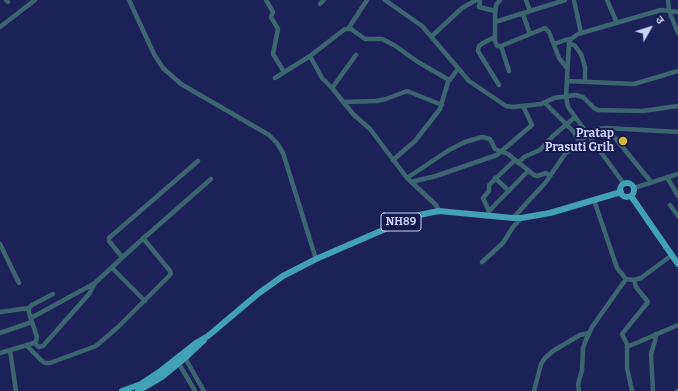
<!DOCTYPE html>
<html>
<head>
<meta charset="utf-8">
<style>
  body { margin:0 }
  #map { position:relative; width:678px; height:391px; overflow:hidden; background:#1c2258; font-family:Bitter,"Noto Sans Devanagari",serif }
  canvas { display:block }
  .north { position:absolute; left:630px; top:8px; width:40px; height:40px; -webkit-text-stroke:3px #14184c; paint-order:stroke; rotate:51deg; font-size:11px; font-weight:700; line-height:16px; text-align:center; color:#ccd5f7 }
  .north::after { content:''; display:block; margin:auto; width:14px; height:18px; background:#ccd5f7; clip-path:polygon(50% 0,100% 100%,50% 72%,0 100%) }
</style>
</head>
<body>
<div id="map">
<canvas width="678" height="391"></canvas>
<div class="north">उ</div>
</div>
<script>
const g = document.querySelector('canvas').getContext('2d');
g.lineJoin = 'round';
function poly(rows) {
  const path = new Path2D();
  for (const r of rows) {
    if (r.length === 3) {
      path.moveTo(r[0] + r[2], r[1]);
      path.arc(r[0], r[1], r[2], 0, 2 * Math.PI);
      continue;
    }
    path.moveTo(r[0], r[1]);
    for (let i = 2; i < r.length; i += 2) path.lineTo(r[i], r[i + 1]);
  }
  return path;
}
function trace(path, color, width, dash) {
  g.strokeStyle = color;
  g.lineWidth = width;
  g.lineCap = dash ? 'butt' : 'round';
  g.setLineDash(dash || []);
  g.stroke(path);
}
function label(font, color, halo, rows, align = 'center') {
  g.font = font + ' Bitter,serif';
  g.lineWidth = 4;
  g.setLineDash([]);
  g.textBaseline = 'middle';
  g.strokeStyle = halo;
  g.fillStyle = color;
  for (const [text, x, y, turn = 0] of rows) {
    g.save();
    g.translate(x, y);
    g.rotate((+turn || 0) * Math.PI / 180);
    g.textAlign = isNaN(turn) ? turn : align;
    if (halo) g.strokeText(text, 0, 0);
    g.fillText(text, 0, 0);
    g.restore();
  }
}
const minor = poly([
  [6,0,8,2],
  [129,0,154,54,163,68,181,84,269,135,277,143,283,153,316,259],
  [266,0,273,12,271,17,278,29,273,54,284,72],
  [385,0,422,26,469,81,506,106,513,107,541,104,554,98,575,95,583,97,594,108,598,110,642,111,678,106],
  [480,0,479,7,495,11],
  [500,0,496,5,495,16,495,41,497,46,501,46,545,28,549,32,559,58,567,68],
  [526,0,530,11],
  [574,0,581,33],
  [607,0,617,23],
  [668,0,669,11,678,33],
  [320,4,324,0],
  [523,14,530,34],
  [495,22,565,0],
  [0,27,35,0],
  [348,29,367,0],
  [432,36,462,8,476,0],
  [495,37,483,43,479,46,478,51,499,85],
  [569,43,575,46,581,54,585,67,585,82],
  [554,44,565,40,571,39],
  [501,46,509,71],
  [310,56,322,78,332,88,353,114,370,129,407,178,436,205,439,211],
  [275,78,310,56,345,29,351,29,365,39,382,39,394,45,418,62,449,80],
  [567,81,634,84,678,71],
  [332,88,356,55],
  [343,102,376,101,386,99,407,91,442,105],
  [545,103,573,131,580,142],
  [607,128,651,182],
  [393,160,415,141,440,109,448,82,458,69],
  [518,163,524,157,540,150,553,136,575,117],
  [667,177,678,196],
  [407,178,449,150,465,142,482,137,490,139,495,149,508,154,534,175,537,176,546,173,550,176],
  [495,178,509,191],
  [411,182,436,176,497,155,532,125,523,106],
  [624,184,568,107,566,96,569,43,571,39,578,34,661,10,678,12],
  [634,188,678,174],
  [594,200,617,268,626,279,634,280,641,278,672,255],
  [670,205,678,216],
  [489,211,483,198,489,191,489,185,515,160],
  [488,213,492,208,528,171],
  [513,218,546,182,565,154,596,129,607,128,678,132],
  [0,244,19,283],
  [122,257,109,241,109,238,198,161],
  [482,262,503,243,513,227,521,218],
  [112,268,145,301],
  [0,312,29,308],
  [31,318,95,283,137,244,211,179],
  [0,333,32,322],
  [34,343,39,347,43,346,89,294,95,283],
  [26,345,41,360,45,363,50,363,96,346,118,327,171,274,170,271,143,238],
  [627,347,678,325],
  [10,350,16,391],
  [0,353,34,343,36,341,37,337,29,313,29,308,32,305,53,294],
  [185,358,204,391],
  [179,364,195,391],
  [534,391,541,364,545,358,553,351,580,335,589,333],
  [579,391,578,384,582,370,583,348,586,340,592,327,626,279],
  [632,391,627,368,627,344,622,334,648,302,636,287,634,280],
  [653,391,651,354,655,341,656,334],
  [677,391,678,391]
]);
const major = poly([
  [627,190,7],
  [631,196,678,264],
  [122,391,141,384,159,372,196,343,208,336,259,293,283,276,316,259,390,227,419,215,439,211,513,218,521,218,550,213,621,192],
  [138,391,162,377,185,358,204,340]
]);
const markers = [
  [623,141,5,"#d6b534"]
];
const shields = [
  [401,222,40]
];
const shieldNames = [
  ["NH89",401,222]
];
const poiNames = [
  ["Pratap",614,134],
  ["Prasuti Grih",614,148]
];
trace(minor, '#3c666f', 4.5);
trace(major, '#43a1b5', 6);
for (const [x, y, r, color] of markers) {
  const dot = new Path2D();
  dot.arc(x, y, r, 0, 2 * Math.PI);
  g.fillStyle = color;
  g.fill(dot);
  trace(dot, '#14184c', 1.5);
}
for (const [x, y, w] of shields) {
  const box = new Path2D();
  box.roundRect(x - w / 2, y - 9, w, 18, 3);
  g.fillStyle = '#14184c';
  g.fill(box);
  trace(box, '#ccd5f7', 1);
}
label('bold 11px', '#ccd5f7', null, shieldNames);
label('bold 12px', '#ccd5f7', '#14184c', poiNames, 'right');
</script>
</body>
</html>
